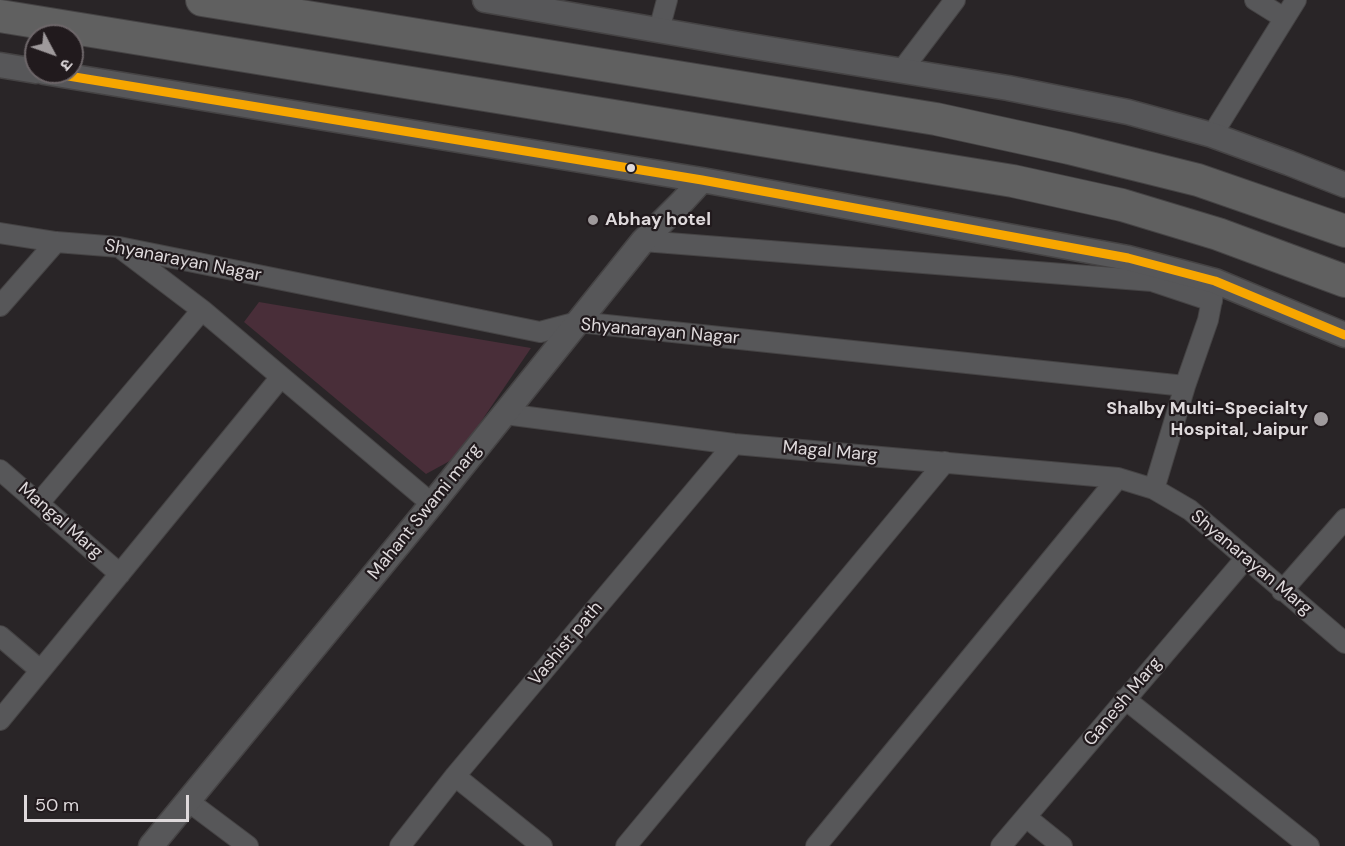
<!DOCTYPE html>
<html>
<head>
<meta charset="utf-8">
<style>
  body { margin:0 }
  #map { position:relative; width:1345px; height:846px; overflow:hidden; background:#292527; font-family:"DM Sans","Noto Sans Devanagari",sans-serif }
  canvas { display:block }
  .north { position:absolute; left:24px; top:24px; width:60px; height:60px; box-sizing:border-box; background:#211a1d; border:2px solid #6d6669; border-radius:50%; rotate:131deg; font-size:16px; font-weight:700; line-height:24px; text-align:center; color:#ded9db }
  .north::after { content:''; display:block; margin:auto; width:21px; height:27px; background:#9f9a9c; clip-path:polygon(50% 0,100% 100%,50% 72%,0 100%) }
  .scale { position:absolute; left:24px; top:795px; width:165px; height:27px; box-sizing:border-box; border:3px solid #ded9db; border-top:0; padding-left:8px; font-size:18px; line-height:21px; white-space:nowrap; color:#ded9db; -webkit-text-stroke:4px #211a1d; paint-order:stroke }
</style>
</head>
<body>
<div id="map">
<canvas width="1345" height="846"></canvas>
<div class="north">उ</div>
<div class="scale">50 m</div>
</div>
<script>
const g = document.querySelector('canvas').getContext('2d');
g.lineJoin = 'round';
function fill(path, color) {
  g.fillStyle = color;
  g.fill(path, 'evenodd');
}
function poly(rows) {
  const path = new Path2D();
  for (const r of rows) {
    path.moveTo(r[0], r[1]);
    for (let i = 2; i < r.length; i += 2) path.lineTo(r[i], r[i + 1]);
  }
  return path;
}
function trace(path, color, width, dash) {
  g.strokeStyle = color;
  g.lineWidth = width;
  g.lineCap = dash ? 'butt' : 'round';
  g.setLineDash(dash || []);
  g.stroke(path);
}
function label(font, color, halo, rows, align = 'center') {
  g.font = font + ' "DM Sans",sans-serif';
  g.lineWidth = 4.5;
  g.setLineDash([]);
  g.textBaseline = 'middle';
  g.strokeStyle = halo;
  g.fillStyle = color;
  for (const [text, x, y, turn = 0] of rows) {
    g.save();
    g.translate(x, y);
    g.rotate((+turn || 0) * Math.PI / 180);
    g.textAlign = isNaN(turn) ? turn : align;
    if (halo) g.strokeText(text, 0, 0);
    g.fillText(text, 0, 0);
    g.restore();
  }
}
const green = poly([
  [259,302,531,348,457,457,426,474,244,322]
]);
const minor = poly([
  [1255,0,1284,18],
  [659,30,667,0],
  [902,70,955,0],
  [1212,135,1296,0],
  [0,233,56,242,119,247,540,332,578,322,1185,386],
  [643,241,1152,281,1212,301],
  [123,250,202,310,432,504],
  [0,306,56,242],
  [505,414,734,444,1118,478,1154,489,1190,510,1345,643],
  [0,470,120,574],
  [1154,489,1185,386,1208,320,1214,289],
  [39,503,202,310],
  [1282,591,1345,519],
  [0,636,40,670],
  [1125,699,1309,846],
  [0,720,281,377],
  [455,776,542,846],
  [188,801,248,846],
  [1026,817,1062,846],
  [400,846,455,776,734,444],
  [626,846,945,462],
  [816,846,1118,478],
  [1001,846,1245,559]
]);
const tertiary = poly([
  [485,0,738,44,1008,88,1128,112,1212,135,1289,163,1345,185],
  [0,65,36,71],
  [44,72,702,180,1128,258,1215,281,1345,335],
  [151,846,432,504,643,241,681,203,702,180]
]);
const trunk = poly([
  [202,0,936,119,1069,148,1198,180,1345,231],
  [0,16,1013,181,1122,205,1218,234,1345,281]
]);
const bus1 = poly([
  [44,72,702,180,1128,258,1215,281,1345,335]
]);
const markers = [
  [631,168,5,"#ded9db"],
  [593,220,6,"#9f9a9c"],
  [1321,419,8,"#9f9a9c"]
];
const poiNames = [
  ["Abhay hotel",605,220],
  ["Shalby Multi-Specialty",1308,409,"right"],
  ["Hospital, Jaipur",1308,430,"right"]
];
const streetNames = [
  ["Shyanarayan Nagar",183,261,11],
  ["Shyanarayan Nagar",660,332,5],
  ["Magal Marg",830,452,5],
  ["Mahant Swami marg",425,512,-51],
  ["Mangal Marg",60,521,41],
  ["Shyanarayan Marg",1251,563,40],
  ["Vashist path",566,644,-50],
  ["Ganesh Marg",1123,702,-50]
];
fill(green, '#492e39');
trace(minor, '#454344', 22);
trace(tertiary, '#454344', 27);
trace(trunk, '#454344', 34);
trace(minor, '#575759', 20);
trace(tertiary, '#575759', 24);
trace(trunk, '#606060', 32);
trace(bus1, '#f7a600', 9);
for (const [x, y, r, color] of markers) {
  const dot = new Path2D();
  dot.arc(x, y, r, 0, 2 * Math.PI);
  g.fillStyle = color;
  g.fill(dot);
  trace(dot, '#211a1d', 2);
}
label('bold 18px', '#ded9db', '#211a1d', poiNames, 'left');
label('18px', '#ded9db', '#211a1d', streetNames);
</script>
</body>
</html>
